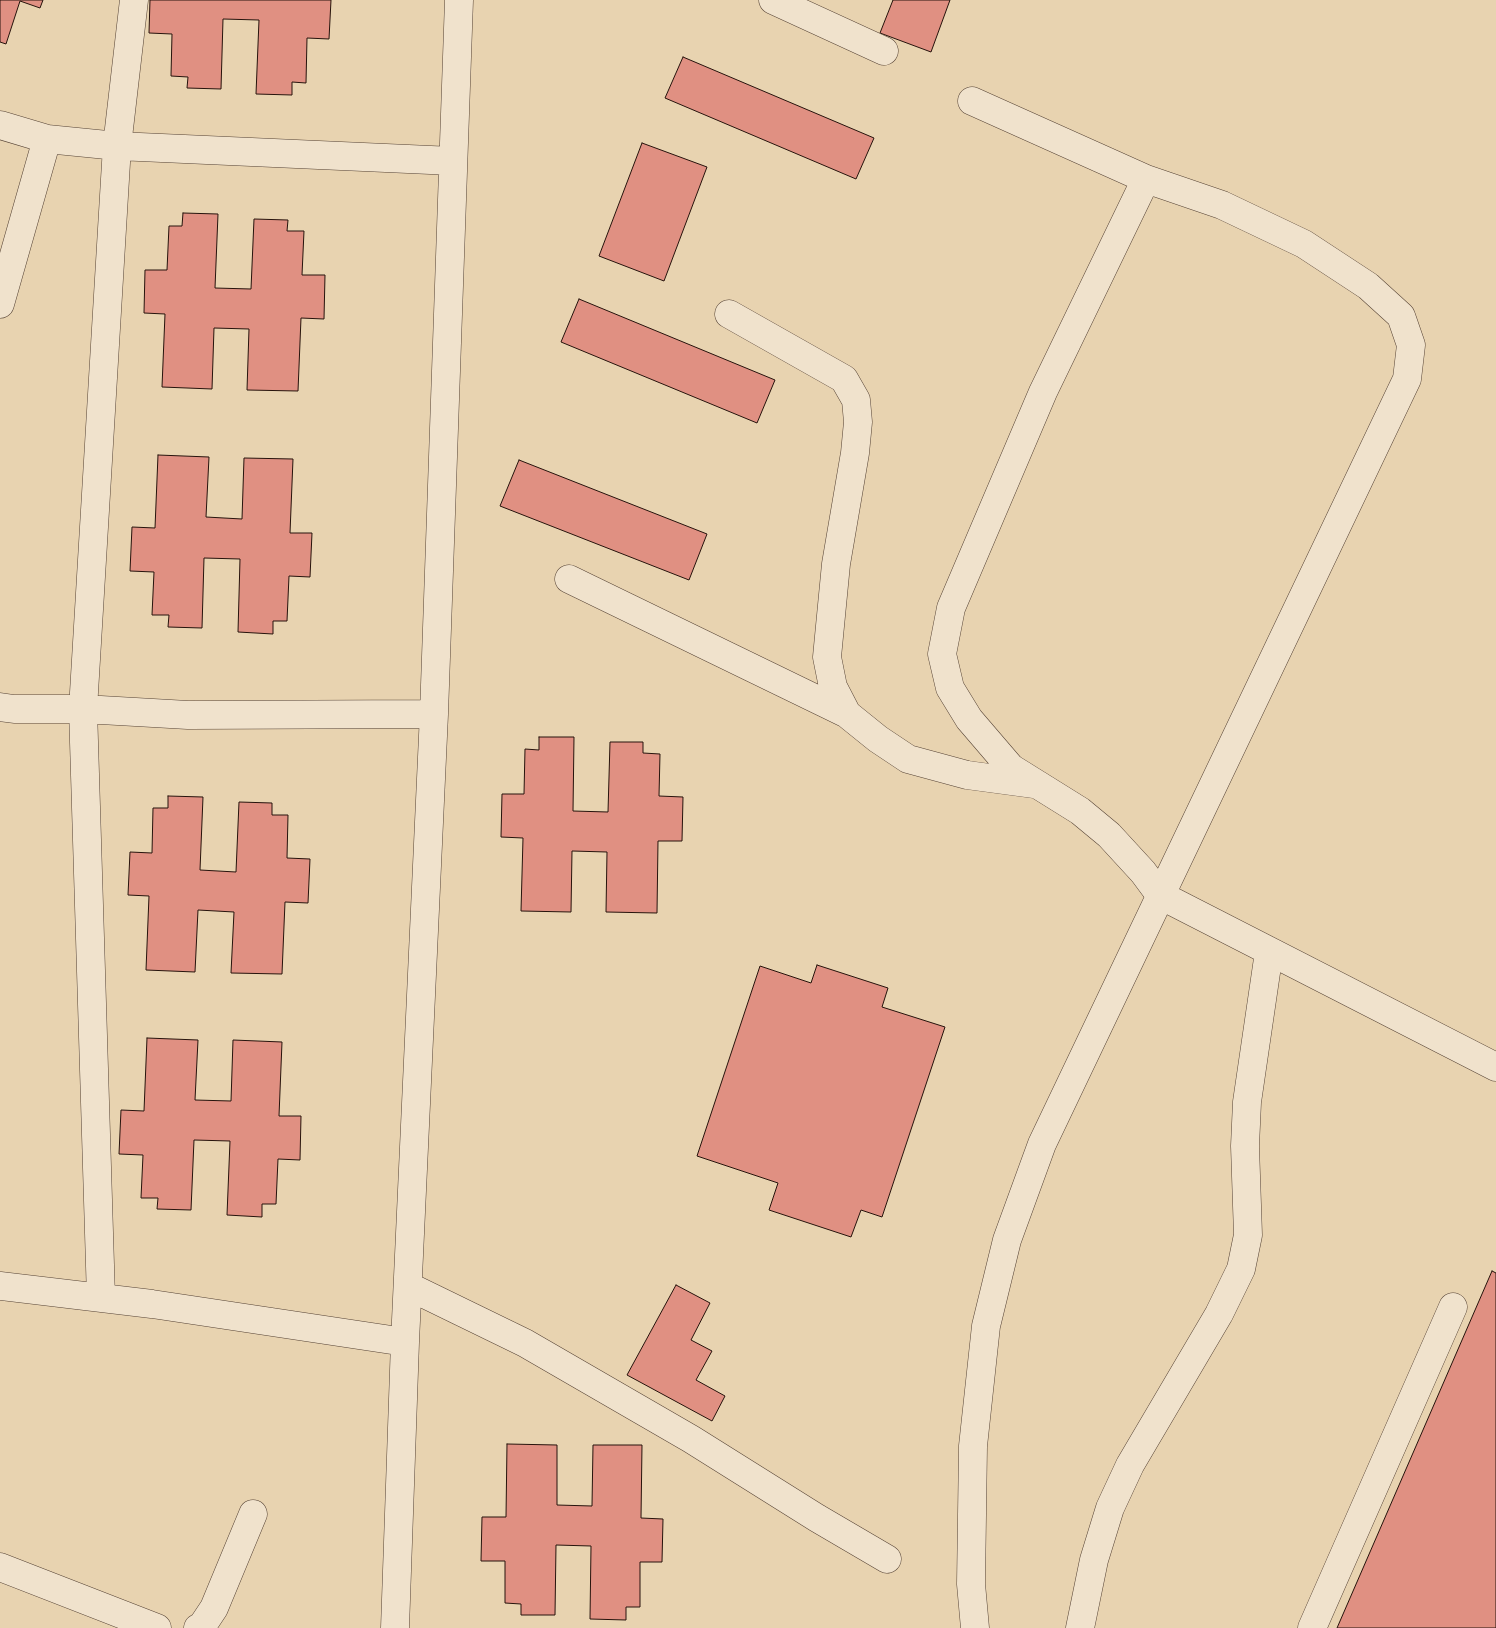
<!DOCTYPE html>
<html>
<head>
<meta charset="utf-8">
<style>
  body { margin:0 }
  canvas { display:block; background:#e8d3b0 }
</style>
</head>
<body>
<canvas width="1496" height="1628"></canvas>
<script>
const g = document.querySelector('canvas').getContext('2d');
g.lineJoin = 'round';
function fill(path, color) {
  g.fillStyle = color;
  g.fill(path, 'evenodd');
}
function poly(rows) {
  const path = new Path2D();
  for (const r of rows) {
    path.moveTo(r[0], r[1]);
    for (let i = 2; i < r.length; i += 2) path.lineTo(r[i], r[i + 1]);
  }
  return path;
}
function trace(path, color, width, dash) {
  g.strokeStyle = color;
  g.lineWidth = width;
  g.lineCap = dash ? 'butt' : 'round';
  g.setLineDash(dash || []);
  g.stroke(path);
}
const building = poly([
  [0,0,43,0,40,8,20,1,6,44,0,42,0,0],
  [150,0,331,0,329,39,307,38,306,83,292,82,292,95,256,94,259,20,223,19,221,89,187,88,188,77,171,76,172,34,149,33,150,0],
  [893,0,950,0,931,52,880,33,893,0],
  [683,57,874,138,856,179,665,98,683,57],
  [642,143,707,167,664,281,599,256,642,143],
  [183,213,218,214,215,288,251,289,254,219,288,220,287,231,304,231,302,275,325,275,324,319,301,318,298,391,247,390,249,329,214,328,212,389,162,387,165,314,144,313,145,270,167,270,169,226,182,226,183,213],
  [579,299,775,380,757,423,561,342,579,299],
  [158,455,209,457,206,517,242,519,244,458,293,459,290,533,312,533,310,577,289,576,287,621,273,621,273,634,238,632,240,559,204,558,202,628,168,627,169,615,152,615,154,572,130,571,132,527,155,528,158,455],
  [519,460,707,534,689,580,500,506,519,460],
  [539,737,574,737,573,811,608,812,610,742,643,742,643,753,660,754,659,796,683,797,682,841,658,841,657,913,606,912,607,852,572,851,571,912,521,911,523,838,501,837,502,794,524,794,525,749,539,750,539,737],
  [168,796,203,797,200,870,236,872,239,802,272,803,272,815,288,815,287,858,310,859,308,903,285,902,282,974,231,973,234,912,198,910,195,972,146,970,149,896,128,895,130,852,152,853,153,808,168,808,168,796],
  [817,965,888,988,882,1007,945,1027,882,1217,861,1210,851,1237,769,1210,778,1183,697,1156,760,966,811,983,817,965],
  [147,1038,198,1040,195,1100,231,1101,233,1040,282,1042,279,1116,301,1116,300,1160,278,1159,276,1204,262,1204,262,1217,227,1215,230,1141,194,1140,191,1210,157,1209,158,1198,141,1198,143,1155,119,1154,121,1110,144,1111,147,1038],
  [1492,1271,1496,1273,1496,1628,1337,1628,1492,1271],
  [676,1285,710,1303,691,1340,712,1351,696,1380,725,1396,712,1421,627,1375,676,1285],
  [507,1444,557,1445,557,1505,592,1506,593,1445,642,1445,641,1518,663,1519,662,1562,640,1562,640,1607,626,1607,626,1620,590,1619,591,1546,556,1545,555,1615,521,1615,521,1604,505,1603,505,1561,481,1561,482,1517,506,1517,507,1444]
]);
const minor = poly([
  [773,0,884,51],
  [972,101,1146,179,1222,205,1304,244,1368,286,1401,316,1411,345,1407,379,1042,1144,1007,1240,986,1326,973,1446,971,1584,975,1628],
  [0,125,47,139,117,146,453,161],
  [1146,179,1043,392,951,608,942,654,950,688,969,719,1011,768,1080,811,1109,835,1143,872,1160,895,1496,1067],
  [0,304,47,139],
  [729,314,844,379,856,400,858,422,855,453,836,564,827,657,833,687,847,714,878,739,908,759,967,775,1034,784],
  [569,579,847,714],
  [0,707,14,709,83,709,188,715,434,714],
  [0,1286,152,1304,405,1342],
  [408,1286,525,1343,691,1439,817,1518,887,1559],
  [101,1298,83,709,117,146,134,0],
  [0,1567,157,1628],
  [198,1628,202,1626,214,1608,253,1514],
  [395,1628,405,1342,434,714,459,0],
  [1080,1628,1094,1560,1110,1508,1130,1465,1219,1314,1241,1269,1248,1235,1245,1146,1247,1102,1269,952],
  [1312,1628,1453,1307]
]);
fill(building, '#e09082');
trace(building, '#26130c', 1);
trace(minor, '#564335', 29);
trace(minor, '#f0e2cc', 28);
</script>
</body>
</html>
